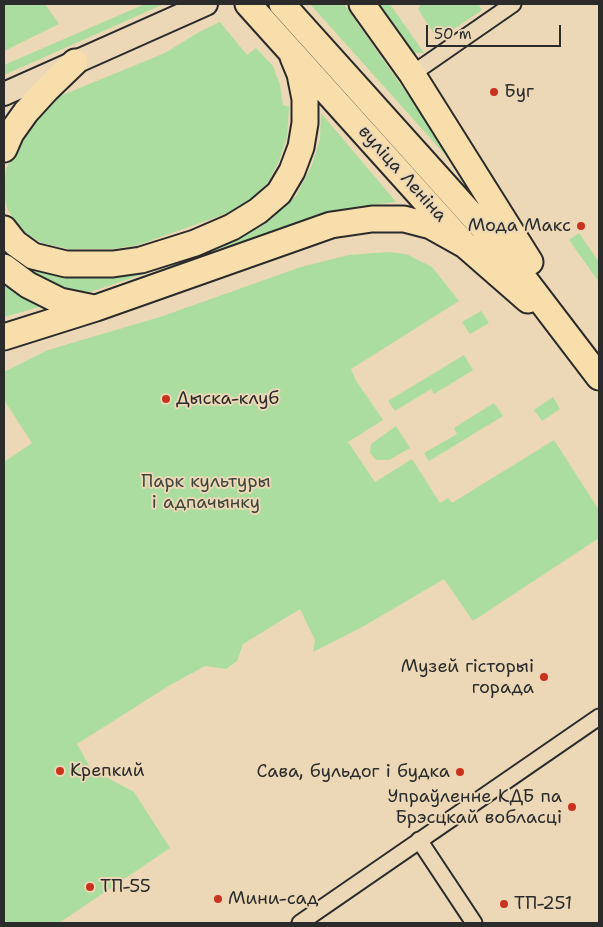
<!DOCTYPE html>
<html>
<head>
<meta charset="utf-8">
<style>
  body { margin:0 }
  #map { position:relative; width:603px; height:927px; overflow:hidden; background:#ecd8b6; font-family:"Shantell Sans",sans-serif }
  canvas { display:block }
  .frame { position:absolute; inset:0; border:5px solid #2b2b2b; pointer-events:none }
  .scale { position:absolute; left:426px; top:25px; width:135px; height:22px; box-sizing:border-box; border:2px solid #2b2b2b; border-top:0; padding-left:6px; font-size:15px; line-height:18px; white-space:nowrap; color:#2b2b2b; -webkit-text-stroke:4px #ecd8b6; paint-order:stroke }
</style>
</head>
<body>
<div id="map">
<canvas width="603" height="927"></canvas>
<div class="frame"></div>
<div class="scale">50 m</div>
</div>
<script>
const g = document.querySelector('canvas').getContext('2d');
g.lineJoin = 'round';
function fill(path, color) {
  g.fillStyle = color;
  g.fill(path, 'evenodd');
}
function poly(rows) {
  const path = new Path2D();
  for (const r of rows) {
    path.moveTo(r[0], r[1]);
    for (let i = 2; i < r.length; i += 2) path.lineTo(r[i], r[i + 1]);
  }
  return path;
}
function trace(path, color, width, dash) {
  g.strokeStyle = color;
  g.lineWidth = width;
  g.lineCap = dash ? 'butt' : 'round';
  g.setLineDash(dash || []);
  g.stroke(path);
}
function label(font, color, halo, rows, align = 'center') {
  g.font = font + ' "Shantell Sans",sans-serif';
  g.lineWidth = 4;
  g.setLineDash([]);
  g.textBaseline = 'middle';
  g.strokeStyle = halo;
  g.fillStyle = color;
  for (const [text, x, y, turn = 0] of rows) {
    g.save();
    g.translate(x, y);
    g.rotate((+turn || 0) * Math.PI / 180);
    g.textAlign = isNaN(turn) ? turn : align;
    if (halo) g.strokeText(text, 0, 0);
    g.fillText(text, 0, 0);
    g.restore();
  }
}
const green = poly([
  [4,4,45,4,59,24,4,51],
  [145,4,164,4,4,75,4,65],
  [310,4,344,4,466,178],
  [370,4,390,4,424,53,404,53],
  [421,4,478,4,482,10,438,40,418,9],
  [220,22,247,55,256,48,273,66,280,85,283,105,289,107,287,137,279,161,268,182,251,200,228,213,138,245,113,249,69,249,42,243,20,230,7,208,4,193,6,169,26,130,47,104,60,96,165,53,199,32],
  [321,113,396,202,353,207,326,213,90,292,66,290,41,281,4,258,4,248,21,261,218,245,261,227,296,196,312,165,320,139],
  [579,233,599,262,599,282,569,240],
  [388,252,406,254,432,267,459,301,351,369,355,379,383,420,348,442,375,482,412,459,440,503,448,498,452,503,554,440,599,510,599,538,473,621,444,579,364,626,313,652,315,640,300,609,243,644,237,661,226,669,205,666,170,685,77,744,91,769,134,792,170,848,59,923,4,923,4,462,32,443,4,400,4,372,48,350,160,317,301,267,349,255],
  [4,278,50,304,4,317],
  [481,311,489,323,470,334,462,322],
  [464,355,473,370,434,394,431,389,395,411,388,401],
  [553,397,560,409,542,421,534,410],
  [494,403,503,416,429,461,424,453,457,434,454,428],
  [396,426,410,448,389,460,376,460,370,453,371,444]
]);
const minor = poly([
  [412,74,513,4],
  [419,840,474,923],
  [300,923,599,717]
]);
const secondary = poly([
  [4,94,206,4]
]);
const primary = poly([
  [248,4,465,245,528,300],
  [282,4,496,242,599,377],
  [362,4,412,74,530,262],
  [4,149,11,133,26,112,46,90,75,62],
  [4,229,15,243,33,256,66,264,113,264,141,260,195,243,232,227,258,211,279,193,292,171,301,147,305,123,305,99,300,74,293,57],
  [4,267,28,285,60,301,94,308],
  [4,337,96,308,331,225,372,219,404,219,431,226,465,245]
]);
const markers = [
  [494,92,5,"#c8321e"],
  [581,226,5,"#c8321e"],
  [166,399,5,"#c8321e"],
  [544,677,5,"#c8321e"],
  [60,771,5,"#c8321e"],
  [460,772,5,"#c8321e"],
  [572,807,5,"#c8321e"],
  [90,887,5,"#c8321e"],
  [218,899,5,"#c8321e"],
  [504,904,5,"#c8321e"]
];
const poiNames = [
  ["Буг",504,92],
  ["Мода Макс",571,226,"right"],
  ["Дыска-клуб",176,399],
  ["Музей гісторыі",534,667,"right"],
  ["горада",534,688,"right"],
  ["Крепкий",70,771],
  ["Сава, бульдог і будка",450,772,"right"],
  ["Упраўленне КДБ па",562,797,"right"],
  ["Брэсцкай вобласці",562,818,"right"],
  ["ТП-55",100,887],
  ["Мини-сад",228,899],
  ["ТП-251",514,904]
];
const streetNames = [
  ["вуліца Леніна",402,174,48]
];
const parkNames = [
  ["Парк культуры",206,482],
  ["і адпачынку",206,503]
];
fill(green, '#aadd9f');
trace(minor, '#2b2b2b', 19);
trace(secondary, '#2b2b2b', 26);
trace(primary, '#2b2b2b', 29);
trace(minor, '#ecd8b6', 15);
trace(secondary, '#ecd8b6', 22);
trace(primary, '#f8deab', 25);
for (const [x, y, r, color] of markers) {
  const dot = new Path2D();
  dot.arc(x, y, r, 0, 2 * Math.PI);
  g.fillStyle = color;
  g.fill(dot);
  trace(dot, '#ecd8b6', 2);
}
label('18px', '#2b2b2b', '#ecd8b6', poiNames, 'left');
label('18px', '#2b2b2b', '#ecd8b6', streetNames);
label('18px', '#3e463c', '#ecd8b6', parkNames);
</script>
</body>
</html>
